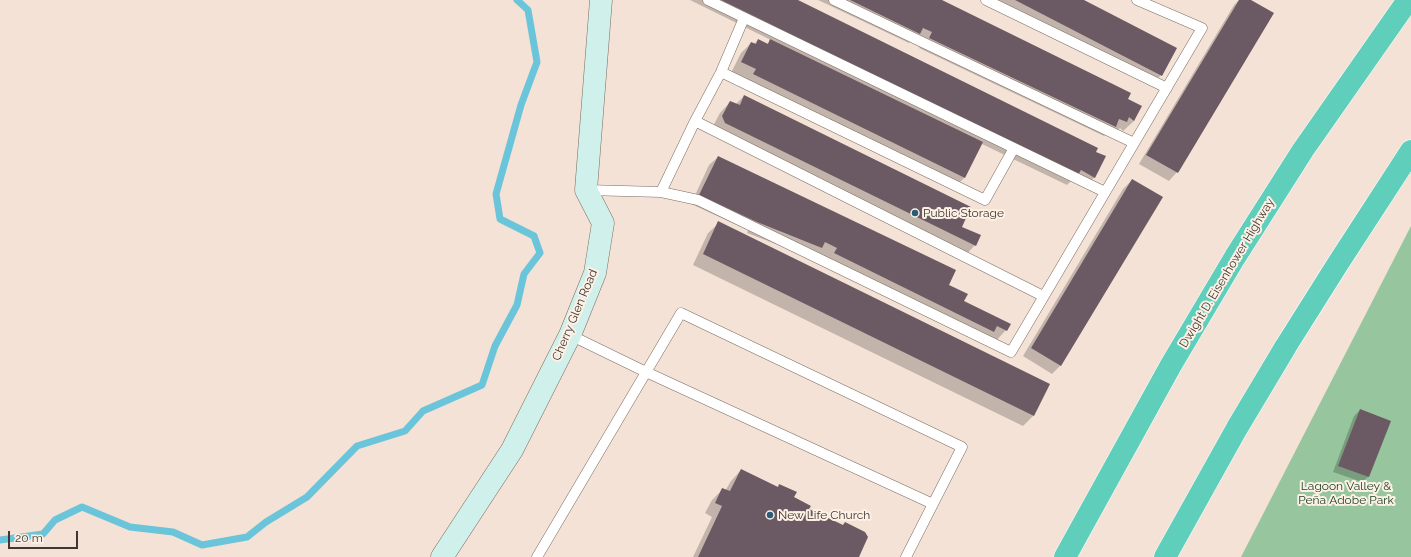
<!DOCTYPE html>
<html>
<head>
<meta charset="utf-8">
<style>
  body { margin:0 }
  #map { position:relative; width:1411px; height:557px; overflow:hidden; background:#f3e2d5; font-family:Raleway,sans-serif }
  canvas { display:block }
  .scale { position:absolute; left:8px; top:531px; width:70px; height:18px; box-sizing:border-box; border:2px solid #3e3732; border-top:0; padding-left:5px; font-size:12px; line-height:14px; white-space:nowrap; color:#3e3732; -webkit-text-stroke:3px #fdf0e5; paint-order:stroke }
</style>
</head>
<body>
<div id="map">
<canvas width="1411" height="557"></canvas>
<div class="scale">20 m</div>
</div>
<script>
const g = document.querySelector('canvas').getContext('2d');
g.lineJoin = 'round';
function fill(path, color) {
  g.fillStyle = color;
  g.fill(path, 'evenodd');
}
function poly(rows) {
  const path = new Path2D();
  for (const r of rows) {
    path.moveTo(r[0], r[1]);
    for (let i = 2; i < r.length; i += 2) path.lineTo(r[i], r[i + 1]);
  }
  return path;
}
function trace(path, color, width, dash) {
  g.strokeStyle = color;
  g.lineWidth = width;
  g.lineCap = dash ? 'butt' : 'round';
  g.setLineDash(dash || []);
  g.stroke(path);
}
function label(font, color, halo, rows, align = 'center') {
  g.font = font + ' Raleway,sans-serif';
  g.lineWidth = 4;
  g.setLineDash([]);
  g.textBaseline = 'middle';
  g.strokeStyle = halo;
  g.fillStyle = color;
  for (const [text, x, y, turn = 0] of rows) {
    g.save();
    g.translate(x, y);
    g.rotate((+turn || 0) * Math.PI / 180);
    g.textAlign = isNaN(turn) ? turn : align;
    if (halo) g.strokeText(text, 0, 0);
    g.fillText(text, 0, 0);
    g.restore();
  }
}
const green = poly([
  [1411,226,1411,557,1241,557]
]);
const shadow = poly([
  [690,0,796,0,1095,152,1095,177,1084,187,1071,181,1067,185,982,144,965,177,954,188,731,73,741,53,751,43,754,44,758,40,767,44,771,40],
  [818,0,940,0,1141,106,1134,121,1123,131,1120,128,1116,132,1111,130,1104,136,919,48,922,43,913,39,909,43],
  [985,0,1081,0,1161,75,1151,86],
  [1239,0,1249,0,1177,172,1169,181,1139,164,1234,5],
  [744,96,960,227,975,245,965,256,712,128,720,113,730,102,736,104],
  [718,157,948,285,963,301,1006,330,996,341,810,257,747,233,748,230,691,204,709,165],
  [1132,180,1161,197,1060,366,1052,374,1023,356,1123,189],
  [719,223,1034,415,1023,426,693,265,708,233],
  [1360,410,1368,477,1362,482,1333,472,1354,416],
  [741,470,793,498,807,509,842,526,845,523,867,538,858,557,693,557,712,517,705,513,712,500,722,490,725,491,731,481]
]);
const stream = poly([
  [0,540,43,534,55,520,82,507,130,527,173,532,202,545,247,537,266,522,307,497,357,446,405,431,423,411,482,385,495,346,517,305,524,274,540,253,534,236,500,219,496,194,521,105,537,62,528,10,517,0]
]);
const building = poly([
  [721,0,798,0,1098,148,1096,152,1106,156,1095,178,1081,170,1078,175],
  [850,0,942,0,1131,93,1128,99,1142,106,1134,121,1129,117,1127,122,1119,119,1116,127,929,38,932,32,923,28,920,34],
  [1015,0,1084,0,1177,48,1162,76],
  [1239,0,1251,0,1274,13,1178,173,1146,155],
  [758,39,768,44,770,39,983,142,965,178,753,74,756,69,741,62,751,42,756,44],
  [744,95,971,207,962,227,981,235,976,246,725,123,722,116,730,101,740,105],
  [718,156,956,270,949,285,968,294,964,301,1011,324,1007,331,997,326,994,332,834,253,837,248,825,242,822,248,757,222,699,195],
  [1132,179,1163,197,1061,366,1031,348],
  [718,221,1050,384,1034,416,703,254],
  [1360,409,1391,421,1369,477,1338,466],
  [741,469,778,487,779,484,797,492,794,497,811,506,809,509,843,525,845,522,865,532,868,537,859,557,698,557,722,506,715,503,722,488,730,491]
]);
const lane = poly([
  [708,0,1105,192],
  [834,0,1134,143],
  [986,0,1167,88],
  [721,72,985,200,1014,148],
  [695,121,1043,296],
  [586,190,661,192,698,200,1011,352,1202,28,1137,0],
  [661,192,695,121,721,72,744,18],
  [570,335,646,372,933,504],
  [537,557,681,313,962,447,906,557]
]);
const secondary = poly([
  [442,557,512,450,570,335,595,273,603,223,586,190,601,0]
]);
const highway = poly([
  [1065,557,1171,365,1235,257,1303,150,1408,0],
  [1165,557,1237,428,1286,346,1337,265,1411,151]
]);
const markers = [
  [915,213,4,"#275d78"],
  [770,515,4,"#275d78"]
];
const poiNames = [
  ["Public Storage",923,213],
  ["New Life Church",778,515]
];
const streetNames = [
  ["Dwight D. Eisenhower Highway",1227,273,-59],
  ["Cherry Glen Road",575,315,-67]
];
const parkNames = [
  ["Lagoon Valley &",1346,486],
  ["Peña Adobe Park",1346,500]
];
fill(green, '#97c59d');
fill(shadow, '#0003');
trace(stream, '#6ac5da', 7);
fill(building, '#6b5a63');
trace(lane, '#7b6d61', 11);
trace(secondary, '#7b6d61', 23);
trace(highway, '#fff', 23);
trace(lane, '#fff', 10);
trace(secondary, '#cff0eb', 22);
trace(highway, '#5fcebb', 22);
for (const [x, y, r, color] of markers) {
  const dot = new Path2D();
  dot.arc(x, y, r, 0, 2 * Math.PI);
  g.fillStyle = color;
  g.fill(dot);
  trace(dot, '#fdf0e5', 1.5);
}
label('12px', '#3e3732', '#fdf0e5', poiNames, 'left');
label('12px', '#3e3732', '#fdf0e5', streetNames);
label('12px', '#143e1d', '#fdf0e5', parkNames);
</script>
</body>
</html>
